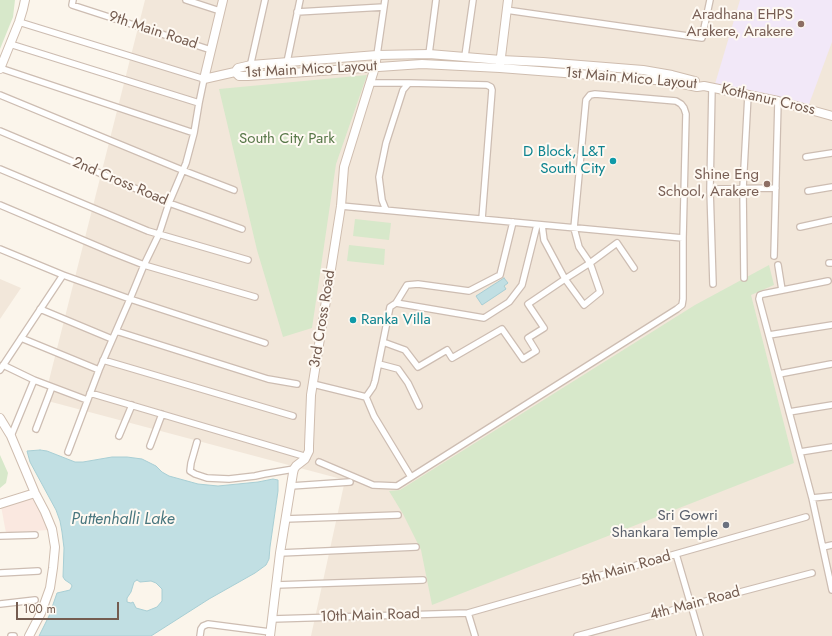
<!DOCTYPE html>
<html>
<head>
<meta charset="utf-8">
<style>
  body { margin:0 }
  #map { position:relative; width:832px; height:636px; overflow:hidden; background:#fbf5eb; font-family:Jost,sans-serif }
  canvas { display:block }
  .scale { position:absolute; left:16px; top:602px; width:103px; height:18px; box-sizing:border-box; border:2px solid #745c50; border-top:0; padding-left:5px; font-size:12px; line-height:14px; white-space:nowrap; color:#745c50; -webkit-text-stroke:3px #fef9f2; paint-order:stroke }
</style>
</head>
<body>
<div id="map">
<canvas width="832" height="636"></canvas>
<div class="scale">100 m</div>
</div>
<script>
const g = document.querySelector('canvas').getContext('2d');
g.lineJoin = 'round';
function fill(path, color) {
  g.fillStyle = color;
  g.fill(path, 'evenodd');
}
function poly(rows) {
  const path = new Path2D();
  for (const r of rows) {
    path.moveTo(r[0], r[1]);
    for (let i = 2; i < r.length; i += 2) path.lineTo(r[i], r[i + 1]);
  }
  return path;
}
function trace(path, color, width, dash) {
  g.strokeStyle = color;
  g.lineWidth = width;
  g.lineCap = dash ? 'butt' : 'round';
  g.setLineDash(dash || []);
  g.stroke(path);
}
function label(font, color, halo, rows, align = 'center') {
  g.font = font + ' Jost,sans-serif';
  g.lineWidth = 4;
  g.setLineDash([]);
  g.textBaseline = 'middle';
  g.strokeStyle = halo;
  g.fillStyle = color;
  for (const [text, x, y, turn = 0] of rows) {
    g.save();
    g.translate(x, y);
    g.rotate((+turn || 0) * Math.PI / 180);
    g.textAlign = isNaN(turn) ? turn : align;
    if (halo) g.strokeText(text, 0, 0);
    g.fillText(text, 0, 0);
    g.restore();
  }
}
const residential = poly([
  [145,0,832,0,832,636,311,636,345,480,44,400],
  [0,279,21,288,0,319]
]);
const commercial = poly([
  [35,496,48,530,6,533,1,506]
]);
const education = poly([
  [740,0,832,0,832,42,808,107,715,84]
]);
const green = poly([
  [0,0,15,0,13,17,0,49],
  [367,75,336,164,312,328,283,337,257,250,219,89],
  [355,219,391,223,389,240,353,236],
  [349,245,385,249,384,265,347,261],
  [769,265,774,285,751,295,794,463,432,605,421,550,403,514,389,491,400,490,695,305],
  [0,455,8,473,6,483,0,488]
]);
const water = poly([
  [504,278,508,283,504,286,506,289,482,305,476,296,504,278],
  [40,450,47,451,75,462,83,462,112,457,127,457,142,459,156,466,162,472,169,476,198,484,218,486,258,482,273,479,278,480,278,491,270,547,269,559,266,565,255,573,209,599,151,636,39,636,49,616,57,593,70,590,72,586,71,584,65,580,63,577,64,548,62,532,60,521,56,510,30,462,27,451,40,450],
  [137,580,140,582,151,581,156,583,162,589,162,601,157,607,147,611,136,608,133,602,131,603,127,602,127,598,131,592,134,582,137,580]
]);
const street = poly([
  [73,0,72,5,211,50],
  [186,0,220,11],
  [506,10,702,38,710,0],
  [297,12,384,7],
  [19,22,204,79,199,103,194,133,186,163,169,203,159,234,144,265,130,299,99,370,68,452],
  [10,44,199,103],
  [429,54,436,0],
  [377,55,385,0],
  [465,56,473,0],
  [0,68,194,133],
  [285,73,287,62,300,0],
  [248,76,265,0],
  [370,83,409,83],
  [712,87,710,189,713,284],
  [0,95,182,170,234,190],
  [0,131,88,168,169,203,242,229],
  [806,157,832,153],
  [0,169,148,231,248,260],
  [710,189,776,188],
  [808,191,832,187],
  [0,205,111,252,144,265,255,297],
  [341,206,683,238],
  [386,210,382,200,379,177,386,143,403,90,409,83,487,85,491,87,492,90,482,219],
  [800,227,832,220],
  [0,249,63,275,0,370],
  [774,256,778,101],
  [829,263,832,263],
  [778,265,782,290],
  [63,275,130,299,265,343],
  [744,278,743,188,748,95],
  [828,281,763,294,760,295,759,299,812,498,832,590],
  [396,303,484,318,509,302,522,285,537,225],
  [40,309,112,339],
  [116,331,268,379,297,384],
  [769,335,832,325],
  [21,338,99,370],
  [383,342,405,350,418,367,447,350,452,358,502,329,523,359,536,351,528,338,544,328,528,304,565,279,584,305,600,292,590,263,617,243,634,268],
  [103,360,293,416],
  [379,364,398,369,408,383,419,406],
  [3,365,34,380],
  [779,374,831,364],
  [313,384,366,397,374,416,411,477],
  [90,393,307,457],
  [366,397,373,387,375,381,390,307,396,303,407,285,418,284,469,291,500,275,513,222],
  [789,412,832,405],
  [36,429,52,387],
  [11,436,34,380,87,400],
  [119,436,132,405],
  [197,442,191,463,190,471,195,474,207,478,229,479,255,476,264,474,294,469],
  [150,446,162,414],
  [800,452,832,447],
  [319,462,373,485,397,486,677,309,682,305,683,299,683,238,686,114,684,108,681,104,676,101,595,94,590,95,586,100,574,228,579,247,590,263,565,279,544,240,542,225],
  [291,486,350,482],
  [812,498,832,496],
  [285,519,398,515],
  [0,536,35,535],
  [823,547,832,545],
  [280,553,416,547],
  [676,554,700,636],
  [0,573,38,571],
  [276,585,423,580],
  [0,604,35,600],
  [468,613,475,636],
  [272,619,468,613,806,517],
  [11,636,14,636],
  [200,636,201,629,203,626,208,624,270,632],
  [577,636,691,605,812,573]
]);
const secondary = poly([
  [223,0,204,79,235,72,238,68,251,65,377,55,429,54,501,60,543,62,643,70,672,75,695,81],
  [500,65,508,0],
  [0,69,19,22,23,9,25,0],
  [235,72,239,76,248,76,422,64,500,68,668,81,697,87,704,86,778,101,832,116],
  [0,418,11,436,35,493,45,512,52,529,55,547,53,568,50,588,41,613,29,636],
  [0,504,35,493],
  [270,636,280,553,293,473,294,469,296,466,305,459,309,451,309,446,311,395,341,206,344,167,375,67,377,55]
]);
const markers = [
  [801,24,4,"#8d6e63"],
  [613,161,4,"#0f9aa8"],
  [767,184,4,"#8d6e63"],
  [353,320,4,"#0f9aa8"],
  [726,525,4,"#6b7280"]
];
const educationNames = [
  ["Aradhana EHPS",793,15],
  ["Arakere, Arakere",793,32],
  ["Shine Eng",759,175],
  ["School, Arakere",759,192]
];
const streetNames = [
  ["9th Main Road",153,31,18],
  ["1st Main Mico Layout",311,70,-3],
  ["1st Main Mico Layout",631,79,5],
  ["Kothanur Cross",768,100,13],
  ["2nd Cross Road",120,182,23],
  ["3rd Cross Road",323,319,-81],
  ["5th Main Road",626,569,-16],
  ["4th Main Road",695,604,-15],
  ["10th Main Road",370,616,-2]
];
const parkNames = [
  ["South City Park",287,139]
];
const cultureNames = [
  ["D Block, L&T",605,152],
  ["South City",605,169],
  ["Ranka Villa",361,320,"left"]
];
const worshipNames = [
  ["Sri Gowri",718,516],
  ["Shankara Temple",718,533]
];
const waterNames = [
  ["Puttenhalli Lake",123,520]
];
fill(residential, '#f2e7da');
fill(commercial, '#fae8e0');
fill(education, '#f2e8f8');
fill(green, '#d7e8ca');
fill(water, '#c1dfe3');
trace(water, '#a8ced4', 1);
trace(street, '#cdbdb2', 8);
trace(secondary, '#cfbdaf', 10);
trace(street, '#fff', 5.5);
trace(secondary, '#fff', 8);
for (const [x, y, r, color] of markers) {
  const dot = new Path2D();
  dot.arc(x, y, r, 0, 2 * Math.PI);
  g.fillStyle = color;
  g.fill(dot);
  trace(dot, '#fef9f2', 1.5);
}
label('15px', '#785e54', '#fef9f2', educationNames, 'right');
label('15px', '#745c50', '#fef9f2', streetNames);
label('15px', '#587849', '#fef9f2', parkNames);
label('15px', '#0d838f', '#fef9f2', cultureNames, 'right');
label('15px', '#5b616d', '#fef9f2', worshipNames, 'right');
label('italic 16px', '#48767e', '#fef9f2', waterNames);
</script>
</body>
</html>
